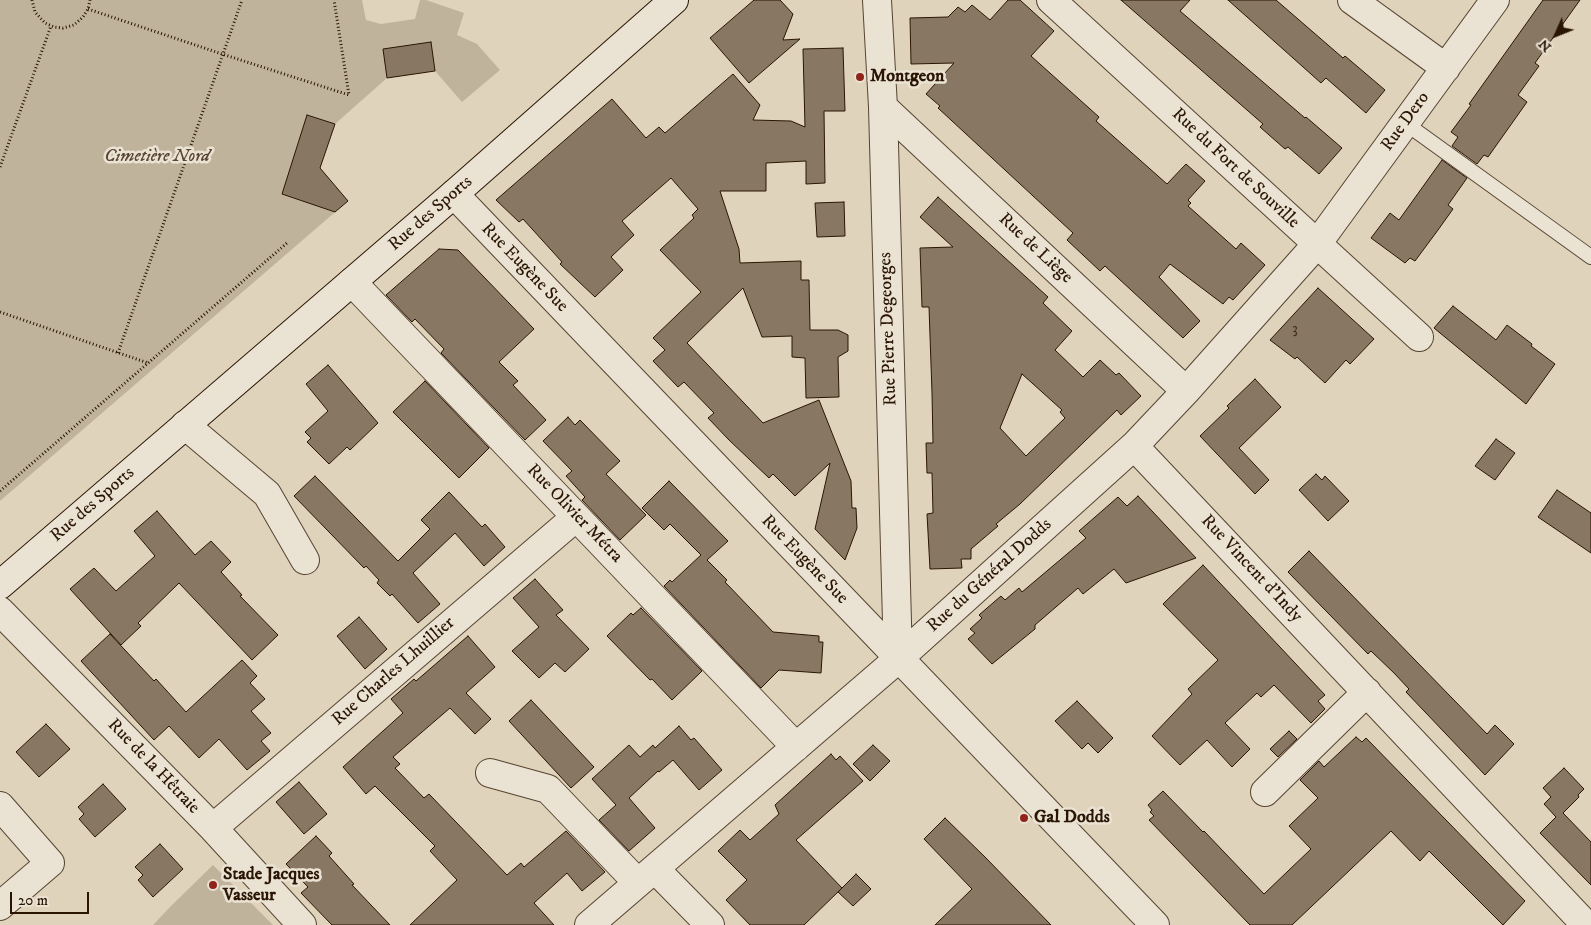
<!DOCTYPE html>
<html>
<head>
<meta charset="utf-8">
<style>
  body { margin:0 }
  #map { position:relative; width:1591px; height:925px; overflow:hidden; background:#dfd3bb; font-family:"IM FELL DW Pica",serif }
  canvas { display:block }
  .north { position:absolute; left:1531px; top:10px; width:50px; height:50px; -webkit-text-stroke:4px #eae2d3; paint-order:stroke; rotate:226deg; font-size:14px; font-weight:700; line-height:20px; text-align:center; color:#2a1503 }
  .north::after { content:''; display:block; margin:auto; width:18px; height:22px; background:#2a1503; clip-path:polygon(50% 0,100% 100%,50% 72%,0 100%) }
  .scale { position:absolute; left:10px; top:892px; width:79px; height:22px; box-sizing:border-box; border:2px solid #2a1503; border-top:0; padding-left:6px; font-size:15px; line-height:18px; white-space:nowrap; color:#2a1503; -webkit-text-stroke:4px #eae2d3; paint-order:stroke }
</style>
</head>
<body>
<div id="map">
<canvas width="1591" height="925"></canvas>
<div class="north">N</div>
<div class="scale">20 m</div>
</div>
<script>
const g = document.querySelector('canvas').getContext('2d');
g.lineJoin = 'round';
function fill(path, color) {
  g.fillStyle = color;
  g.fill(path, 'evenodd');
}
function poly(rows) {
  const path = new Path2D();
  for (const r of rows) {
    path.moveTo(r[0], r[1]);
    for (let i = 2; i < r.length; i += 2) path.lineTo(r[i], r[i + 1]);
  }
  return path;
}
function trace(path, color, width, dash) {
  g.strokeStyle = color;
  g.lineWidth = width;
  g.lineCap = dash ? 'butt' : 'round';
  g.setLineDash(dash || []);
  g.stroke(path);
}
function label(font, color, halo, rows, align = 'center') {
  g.font = font + ' "IM FELL DW Pica",serif';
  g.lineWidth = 5;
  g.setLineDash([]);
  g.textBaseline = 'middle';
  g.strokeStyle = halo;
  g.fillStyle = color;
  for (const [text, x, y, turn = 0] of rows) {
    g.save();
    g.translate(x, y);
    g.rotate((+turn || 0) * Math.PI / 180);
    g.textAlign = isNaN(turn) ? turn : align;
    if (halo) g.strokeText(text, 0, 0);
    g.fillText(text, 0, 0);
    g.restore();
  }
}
const green = poly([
  [0,0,362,0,366,20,381,24,415,19,420,0,426,0,464,13,457,35,477,44,500,70,462,102,435,71,387,78,335,124,320,168,348,201,0,501],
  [213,865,273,925,153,925,171,906]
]);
const building = poly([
  [754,0,780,0,793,14,783,40,800,39,749,83,710,38,754,0],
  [1008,0,1020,0,1054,31,1031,56,1099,117,1096,121,1167,184,1186,164,1205,181,1188,200,1191,203,1188,206,1236,249,1241,243,1265,265,1233,300,1229,297,1223,304,1170,264,1159,277,1200,321,1183,338,1105,266,1100,271,1067,240,1073,233,938,108,940,106,926,94,954,63,911,64,910,18,948,17,958,7,965,12,972,5,990,20,1008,0],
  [1121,0,1190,0,1180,11,1305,118,1306,117,1342,148,1319,174,1288,147,1285,149,1260,127,1263,124,1121,0],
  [1228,0,1276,0,1343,58,1345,56,1385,90,1366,113,1326,78,1321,83,1228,0],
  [1543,0,1580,0,1535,63,1539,66,1518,95,1527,102,1488,157,1484,155,1477,164,1452,146,1458,137,1451,132,1471,105,1469,104,1543,0],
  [431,42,435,71,387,78,383,49,431,42],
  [843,48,845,111,824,111,825,183,806,184,806,161,766,163,766,191,720,191,739,249,740,263,801,261,801,280,809,280,810,330,838,330,848,335,848,351,838,357,839,397,806,398,805,358,792,357,792,336,762,337,743,288,687,343,763,423,819,400,851,481,852,508,856,508,857,528,845,560,815,529,830,463,795,496,773,474,769,478,729,440,708,418,714,413,684,382,678,387,653,361,665,350,653,338,701,292,660,250,694,218,692,215,698,209,671,178,622,221,634,235,611,257,623,270,595,297,560,264,562,262,523,219,519,222,496,200,612,99,646,138,659,127,665,133,733,74,760,105,753,120,791,121,805,127,803,49,843,48],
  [307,115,335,124,320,168,348,201,335,212,282,194,307,115],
  [1442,160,1467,178,1448,205,1453,209,1438,230,1415,261,1410,258,1405,263,1371,238,1390,213,1399,220,1442,160],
  [938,197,1048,297,1043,303,1072,331,1055,350,1083,377,1100,360,1116,375,1119,373,1141,396,1121,415,1117,410,1020,504,996,524,998,526,971,549,971,559,961,559,962,568,930,569,927,514,933,513,932,473,927,473,926,443,933,443,932,393,929,307,922,307,920,248,953,247,920,217,938,197],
  [1022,374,1062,410,1060,412,1065,418,1026,456,1000,428,1022,374],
  [844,202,845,236,817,237,815,203,844,202],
  [439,249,458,250,534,329,499,362,518,381,513,385,546,420,525,440,441,353,444,349,415,319,412,322,386,295,439,249],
  [1318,288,1374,339,1350,364,1346,360,1325,383,1297,357,1295,359,1270,340,1318,288],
  [1453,306,1496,340,1507,325,1532,344,1531,346,1555,364,1526,404,1434,328,1453,306],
  [328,365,378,423,350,450,347,447,329,464,307,442,311,438,305,432,328,411,306,384,328,365],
  [1255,379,1281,407,1239,448,1269,480,1255,494,1200,436,1229,408,1227,406,1255,379],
  [425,381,489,448,459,478,393,412,425,381],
  [568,417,575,425,580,420,620,461,606,474,646,515,620,540,582,500,585,497,566,476,572,471,543,441,568,417],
  [1496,439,1515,453,1495,480,1475,466,1496,439],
  [1316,474,1322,480,1325,476,1349,501,1328,521,1299,490,1316,474],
  [315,476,398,561,430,529,421,520,449,492,482,527,485,524,505,547,484,566,455,533,413,573,440,604,418,623,392,594,390,596,377,583,379,580,366,566,364,568,294,496,315,476],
  [669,481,728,541,707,560,727,580,725,582,773,632,819,636,819,642,823,642,821,673,779,670,761,688,664,586,670,580,672,582,701,555,670,524,664,530,642,508,669,481],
  [1557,490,1591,513,1591,553,1538,517,1557,490],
  [1138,496,1196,558,1126,583,1114,569,1083,594,1078,588,1035,625,1035,629,992,664,968,639,975,633,970,629,982,618,979,615,1001,596,1005,600,1019,588,1022,592,1086,538,1079,531,1118,497,1127,506,1138,496],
  [157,511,195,555,211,541,231,562,221,572,242,595,240,596,278,635,252,660,179,583,138,623,141,626,121,645,70,589,94,568,116,591,155,556,134,531,157,511],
  [1309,551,1487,734,1495,725,1514,744,1485,775,1406,692,1409,689,1394,673,1371,651,1368,654,1288,572,1309,551],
  [1203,565,1325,695,1318,701,1325,709,1311,723,1274,685,1261,697,1257,693,1225,723,1250,749,1232,767,1207,740,1180,765,1152,736,1192,694,1188,689,1218,660,1163,604,1203,565],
  [535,579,563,610,556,615,589,649,565,672,555,663,539,678,512,651,539,627,513,598,535,579],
  [641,608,702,671,672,700,652,679,650,680,607,636,631,613,633,615,641,608],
  [359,617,387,649,365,669,337,636,359,617],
  [110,634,154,681,156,679,186,712,242,660,257,676,250,683,265,699,251,711,271,733,261,741,270,751,247,770,219,739,199,758,169,726,154,740,81,661,110,634],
  [468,636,495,667,466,693,491,719,475,734,450,708,393,757,400,764,395,768,424,798,429,794,507,875,521,863,524,867,566,831,605,872,582,891,567,873,534,903,554,925,410,925,457,880,430,851,435,846,375,786,366,794,343,767,403,713,391,699,414,679,416,681,468,636],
  [531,700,594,767,571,788,509,721,531,700],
  [1077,701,1113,738,1098,753,1088,743,1082,749,1055,721,1077,701],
  [46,724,70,749,39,777,16,752,46,724],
  [679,726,691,740,694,738,722,770,699,790,673,760,659,772,658,771,629,798,655,828,629,851,599,820,616,805,592,779,629,745,640,757,653,745,655,748,679,726],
  [1289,731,1297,739,1278,757,1270,749,1289,731],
  [1356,737,1362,742,1366,738,1525,901,1503,925,1429,851,1420,861,1391,831,1292,925,1250,925,1149,820,1154,816,1150,812,1152,810,1148,805,1163,791,1203,832,1204,831,1264,894,1311,849,1289,826,1318,798,1300,780,1319,761,1324,767,1356,737],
  [873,745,890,761,870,781,853,764,873,745],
  [831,754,836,760,840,756,863,781,796,840,842,888,804,925,750,925,726,900,747,880,718,851,740,830,750,840,779,814,775,805,831,754],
  [1564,768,1584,789,1578,795,1579,797,1563,813,1591,842,1591,885,1540,833,1556,817,1544,804,1551,797,1543,788,1564,768],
  [299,782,327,814,304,834,276,802,299,782],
  [103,784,126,809,95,837,79,819,84,814,78,807,103,784],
  [945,818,986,858,1051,925,935,925,972,889,924,839,945,818],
  [316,836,332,853,329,856,354,884,352,885,390,925,332,925,301,893,308,887,286,864,316,836],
  [160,844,183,869,153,897,138,880,143,875,135,867,160,844],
  [856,874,871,889,853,906,838,892,856,874]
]);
const path = poly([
  [32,0,35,12,45,23,54,27,63,28,74,25,83,17,88,9,90,0],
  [88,9,222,54,349,95,334,0],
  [0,167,51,26],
  [0,312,148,363],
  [118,353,242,0],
  [0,491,287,243]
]);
const lane = poly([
  [1405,123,1591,257]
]);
const street = poly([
  [877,0,883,107,898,659],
  [1051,0,1419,337],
  [1352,0,1446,68],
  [883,107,1186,391],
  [454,194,1155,925],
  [352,282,796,747],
  [185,425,267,494,305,560],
  [1134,446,1586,925],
  [0,611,213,828,302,925],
  [490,773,548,789,638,883],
  [1265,792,1367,692],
  [0,806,50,863,0,906],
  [213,828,576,517],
  [655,869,710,925],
  [589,925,898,659,1134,446,1186,391,1317,244,1495,0]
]);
const secondary = poly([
  [0,585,454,194,674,0]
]);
const markers = [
  [860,77,5,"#8f2418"],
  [1024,818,5,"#8f2418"],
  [213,885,5,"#8f2418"]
];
const numberNames = [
  ["3",1295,330]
];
const poiNames = [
  ["Montgeon",870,77],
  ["Gal Dodds",1034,818],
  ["Stade Jacques",223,875],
  ["Vasseur",223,896]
];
const streetNames = [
  ["Rue Dero",1406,122,-54],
  ["Rue du Fort de Souville",1235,169,43],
  ["Rue des Sports",431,214,-41],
  ["Rue de Liège",1035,249,43],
  ["Rue Eugène Sue",524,268,46],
  ["Rue Pierre Degeorges",889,329,-92],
  ["Rue des Sports",93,505,-41],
  ["Rue Olivier Métra",574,514,46],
  ["Rue Eugène Sue",804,560,46],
  ["Rue Vincent d'Indy",1251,569,47],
  ["Rue du Général Dodds",990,576,-42],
  ["Rue Charles Lhuillier",394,672,-41],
  ["Rue de la Hêtraie",153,767,46]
];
const parkNames = [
  ["Cimetière Nord",157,157]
];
fill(green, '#c0b39c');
fill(building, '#887863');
trace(building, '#2a1503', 1);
trace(lane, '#574431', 16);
trace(street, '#574431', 30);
trace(secondary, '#2a1503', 30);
trace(path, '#2a1503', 3, [1, 2.5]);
trace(lane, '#eae2d3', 14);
trace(street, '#eae2d3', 28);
trace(secondary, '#eae2d3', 28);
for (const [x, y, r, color] of markers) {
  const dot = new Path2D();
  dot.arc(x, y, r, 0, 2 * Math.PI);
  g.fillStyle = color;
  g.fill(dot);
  trace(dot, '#eae2d3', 2);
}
label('15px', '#422e1b', null, numberNames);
label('bold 18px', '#2a1503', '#eae2d3', poiNames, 'left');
label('18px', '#2a1503', '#eae2d3', streetNames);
label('italic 18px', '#574431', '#eae2d3', parkNames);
</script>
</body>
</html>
